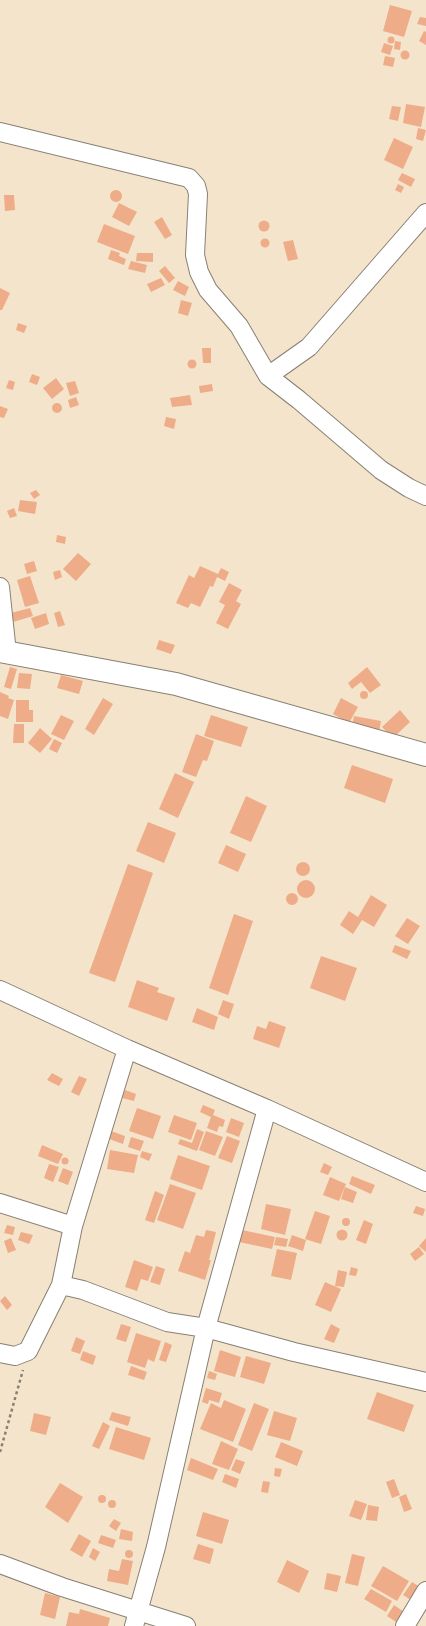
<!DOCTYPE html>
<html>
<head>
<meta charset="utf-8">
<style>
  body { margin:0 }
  canvas { display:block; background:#f3e4cb }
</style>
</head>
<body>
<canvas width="426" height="1626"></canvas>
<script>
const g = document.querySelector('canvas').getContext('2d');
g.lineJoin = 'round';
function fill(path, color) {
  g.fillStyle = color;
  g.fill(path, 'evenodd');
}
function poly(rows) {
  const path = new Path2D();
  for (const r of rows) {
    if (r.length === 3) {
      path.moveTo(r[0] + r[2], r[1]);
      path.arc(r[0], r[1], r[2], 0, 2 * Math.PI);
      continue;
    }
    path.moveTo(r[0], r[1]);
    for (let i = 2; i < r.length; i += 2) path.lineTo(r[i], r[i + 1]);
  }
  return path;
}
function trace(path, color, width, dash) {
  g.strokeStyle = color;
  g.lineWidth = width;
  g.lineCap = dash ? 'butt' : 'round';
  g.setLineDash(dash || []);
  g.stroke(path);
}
const building = poly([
  [390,5,412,11,404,37,383,31],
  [420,17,426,18,426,26,417,24],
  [424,31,426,32,426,45,419,41],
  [391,40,3.5],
  [395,41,401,42,400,50,394,49],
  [384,43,393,46,390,55,381,52],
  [405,55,4.5],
  [385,56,395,58,393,67,383,65],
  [406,104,425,107,421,127,403,123],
  [392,106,401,107,398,121,389,119],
  [418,128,426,130,423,141,416,139],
  [394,138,413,147,403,169,384,160],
  [402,173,415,179,411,187,398,180],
  [398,184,404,187,401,193,395,190],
  [116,196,6],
  [4,195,14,195,15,210,5,211],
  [119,203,137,212,129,226,112,217],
  [162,217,172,235,165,239,154,222],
  [264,226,5.5],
  [104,224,135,236,128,254,97,242],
  [265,243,4.5],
  [293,240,298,259,288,261,283,242],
  [111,250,120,253,119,256,126,259,124,265,108,259],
  [137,253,153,253,153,262,136,261],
  [131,261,147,265,145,273,128,269],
  [165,266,175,278,169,283,159,271],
  [161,278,165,285,151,292,147,284],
  [178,281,189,287,185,296,173,290],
  [0,288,10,293,2,310,0,310],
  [181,300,192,303,188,316,178,313],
  [18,323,27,326,24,333,16,330],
  [202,348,211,348,211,363,203,363],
  [192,364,4.5],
  [32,374,40,377,37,385,29,382],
  [56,378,64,389,52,399,43,388],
  [9,380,15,382,13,390,6,388],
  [75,381,79,393,70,396,66,383],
  [212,384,213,391,200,393,199,386],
  [190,395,192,405,172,407,170,398],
  [76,397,79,405,70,408,68,400],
  [57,408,5],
  [0,406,8,409,4,418,0,417],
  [166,417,176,419,174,429,164,426],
  [36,490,40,495,34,499,30,493],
  [20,500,37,502,35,514,18,511],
  [14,508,17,516,10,518,7,511],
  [57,535,66,537,65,544,56,542],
  [78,553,91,564,76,581,63,569],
  [34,561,37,571,27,574,24,564],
  [200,566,218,574,221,568,229,572,225,581,217,577,213,587,210,586,200,607,191,603,188,608,176,603,189,575,194,578],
  [60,570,62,577,55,580,53,572],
  [30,576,39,603,25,607,17,580],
  [229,583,242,590,236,601,241,604,228,629,216,623,225,605,219,602],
  [30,608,33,616,13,622,11,613],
  [60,611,65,625,58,627,54,613],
  [46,613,49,624,35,629,31,618],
  [159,640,175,645,171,654,156,649],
  [10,667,17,669,11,689,4,687],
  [367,667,381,685,370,693,361,682,352,689,348,683],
  [19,673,32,674,30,689,17,688],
  [61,675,83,681,79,694,57,688],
  [364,695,4],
  [0,692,9,696,8,698,14,700,8,719,0,716],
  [103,698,113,704,94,735,85,729],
  [341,698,358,707,349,723,333,714],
  [16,700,29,700,29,710,33,710,33,722,16,722],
  [400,710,410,722,393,738,382,727],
  [61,715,74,721,64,740,51,734],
  [211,715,248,727,241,747,204,736],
  [354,716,381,721,379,733,352,727],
  [14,724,24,724,24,743,13,743],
  [40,728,52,739,40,753,28,743],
  [196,734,214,741,207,761,203,760,196,777,182,772],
  [54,739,62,743,57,753,49,749],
  [352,765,393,779,385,803,344,788],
  [175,773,194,782,178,818,159,809],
  [246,796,267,806,251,842,230,833],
  [148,822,176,833,164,863,136,851],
  [226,845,246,854,238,872,218,863],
  [303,869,7],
  [128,864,153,873,115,982,89,973],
  [306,889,9],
  [292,899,6],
  [371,895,387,905,374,927,362,920,353,934,340,925,349,911,358,917],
  [234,914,253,921,228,995,209,988],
  [407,918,420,926,408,944,395,936],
  [395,945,411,951,407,959,392,952],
  [321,956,357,968,345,1001,310,988],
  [137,980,159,988,157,992,175,998,167,1021,128,1007],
  [223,1000,234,1004,229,1019,218,1014],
  [197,1008,218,1017,214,1030,192,1022],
  [269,1021,286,1027,279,1048,253,1039,257,1026,266,1029],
  [52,1073,63,1079,59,1086,47,1080],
  [79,1076,87,1079,79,1096,71,1092],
  [125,1090,136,1094,134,1101,122,1098],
  [203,1105,215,1110,213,1115,225,1120,223,1127,219,1126,217,1132,207,1128,211,1117,200,1112],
  [137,1108,161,1116,153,1139,129,1131],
  [174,1115,197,1123,191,1140,168,1132],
  [231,1118,244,1123,239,1137,226,1132],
  [197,1129,204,1132,197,1151,178,1144,180,1139,192,1143],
  [111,1131,125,1136,123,1144,109,1139],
  [206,1131,223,1137,215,1156,199,1150],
  [227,1136,240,1141,232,1163,218,1158],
  [131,1137,144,1141,140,1151,128,1147],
  [42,1145,63,1154,58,1164,38,1156],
  [110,1150,138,1155,134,1173,107,1169],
  [142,1151,152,1154,149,1161,140,1157],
  [178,1155,210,1166,202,1190,170,1179],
  [65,1161,3.5],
  [324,1163,332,1167,328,1175,320,1172],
  [49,1164,59,1167,53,1182,44,1178],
  [63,1168,73,1172,68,1185,58,1181],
  [352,1176,375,1185,371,1194,349,1184],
  [330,1177,346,1184,339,1201,323,1195],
  [170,1184,196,1193,183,1229,157,1220],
  [345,1187,357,1192,353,1203,341,1199],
  [155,1191,164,1195,154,1223,145,1220],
  [266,1204,291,1209,285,1235,261,1229],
  [416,1206,425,1209,423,1216,413,1213],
  [315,1211,330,1216,321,1244,305,1239],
  [346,1222,4],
  [364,1220,373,1224,366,1244,356,1240],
  [7,1225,15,1227,13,1235,4,1233],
  [342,1235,5.5],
  [206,1230,216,1232,209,1260,211,1260,205,1280,178,1271,185,1251,190,1253,196,1235,204,1237],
  [242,1230,275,1237,272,1249,239,1242],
  [21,1232,33,1235,29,1244,18,1240],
  [292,1235,306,1240,303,1251,288,1246],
  [276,1237,288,1239,286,1247,274,1245],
  [11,1238,16,1250,8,1253,4,1241],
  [426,1238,426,1252,419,1246],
  [419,1247,424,1254,415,1261,410,1254],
  [277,1249,297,1253,291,1280,271,1276],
  [134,1260,153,1267,148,1281,141,1279,137,1291,125,1287],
  [156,1266,165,1269,160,1285,150,1282],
  [351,1267,358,1269,356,1276,349,1275],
  [338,1270,347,1272,344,1287,335,1286],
  [325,1282,341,1289,331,1312,315,1305],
  [5,1296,12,1305,7,1310,0,1301],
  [121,1324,131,1327,126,1342,116,1339],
  [331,1324,340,1329,334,1343,324,1339],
  [136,1333,161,1341,154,1362,148,1359,145,1368,127,1362],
  [76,1337,85,1341,80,1354,71,1351],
  [165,1342,172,1345,166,1362,159,1360],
  [220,1350,241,1357,235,1377,214,1371],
  [83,1351,96,1356,93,1365,80,1360],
  [246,1356,271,1363,264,1384,240,1377],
  [131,1366,147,1372,144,1380,128,1375],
  [209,1371,217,1374,215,1380,207,1378],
  [206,1388,222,1393,219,1403,209,1400,208,1404,202,1402],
  [377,1392,414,1405,404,1432,367,1419],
  [224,1400,246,1409,233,1442,200,1429,211,1403,221,1408],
  [254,1403,269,1409,252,1451,238,1445],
  [274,1411,297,1418,290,1441,267,1435],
  [112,1412,131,1417,128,1426,109,1420],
  [34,1413,51,1417,46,1435,30,1431],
  [103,1422,110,1426,99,1449,92,1446],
  [116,1427,151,1438,144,1460,109,1449],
  [221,1441,238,1449,229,1470,212,1464],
  [281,1442,303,1451,297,1466,275,1457],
  [191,1458,218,1469,213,1480,187,1470],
  [236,1459,245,1462,240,1474,231,1470],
  [275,1468,282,1469,280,1477,274,1476],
  [225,1474,239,1479,236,1488,222,1482],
  [394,1479,400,1495,392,1498,386,1482],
  [263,1481,270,1482,268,1493,261,1492],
  [60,1483,83,1497,68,1523,45,1507],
  [406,1494,412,1509,404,1512,399,1497],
  [102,1499,4],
  [355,1500,367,1504,361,1520,349,1516],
  [112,1504,4],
  [368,1505,379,1507,377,1521,366,1520],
  [203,1512,229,1520,222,1544,196,1536],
  [114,1519,121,1523,116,1531,109,1526],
  [121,1529,133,1532,132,1541,119,1539],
  [79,1534,91,1541,82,1557,70,1550],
  [101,1535,116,1540,113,1548,98,1543],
  [198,1544,214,1549,210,1564,193,1559],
  [93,1548,100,1552,95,1561,89,1557],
  [129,1554,4],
  [352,1554,365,1557,358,1586,345,1583],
  [122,1559,133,1561,128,1585,107,1581,109,1569,119,1571],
  [287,1560,309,1571,299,1593,277,1582],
  [383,1566,409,1581,397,1601,371,1586],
  [327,1573,341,1576,337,1592,324,1589],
  [412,1582,420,1587,411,1600,403,1595],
  [371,1589,392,1601,386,1612,364,1599],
  [45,1593,60,1597,55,1619,40,1615],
  [394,1605,404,1612,396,1622,387,1616],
  [80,1609,110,1618,108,1626,66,1626,69,1612,79,1614]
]);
const path = poly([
  [0,1452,23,1370]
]);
const minor = poly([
  [0,132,189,178,196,186,198,194,195,255,199,272,208,290,239,326,268,376,299,400,381,470,409,488,426,496],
  [268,376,309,347,426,213],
  [0,587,7,653],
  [0,990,127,1049,267,1109,426,1182],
  [0,1203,73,1226],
  [61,1285,83,1290,167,1322,206,1328,294,1352,426,1382],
  [0,1353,15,1356,28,1351,61,1285,73,1226,127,1049],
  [0,1564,62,1587,186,1626],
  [134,1626,156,1547,206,1328,267,1109],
  [405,1626,426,1591]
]);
const major = poly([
  [0,651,176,684,426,755]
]);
fill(building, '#eead88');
trace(minor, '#888074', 20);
trace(major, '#888074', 24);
trace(path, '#888074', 2.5, [3, 3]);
trace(minor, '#fff', 18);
trace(major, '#fff', 22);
</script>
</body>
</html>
